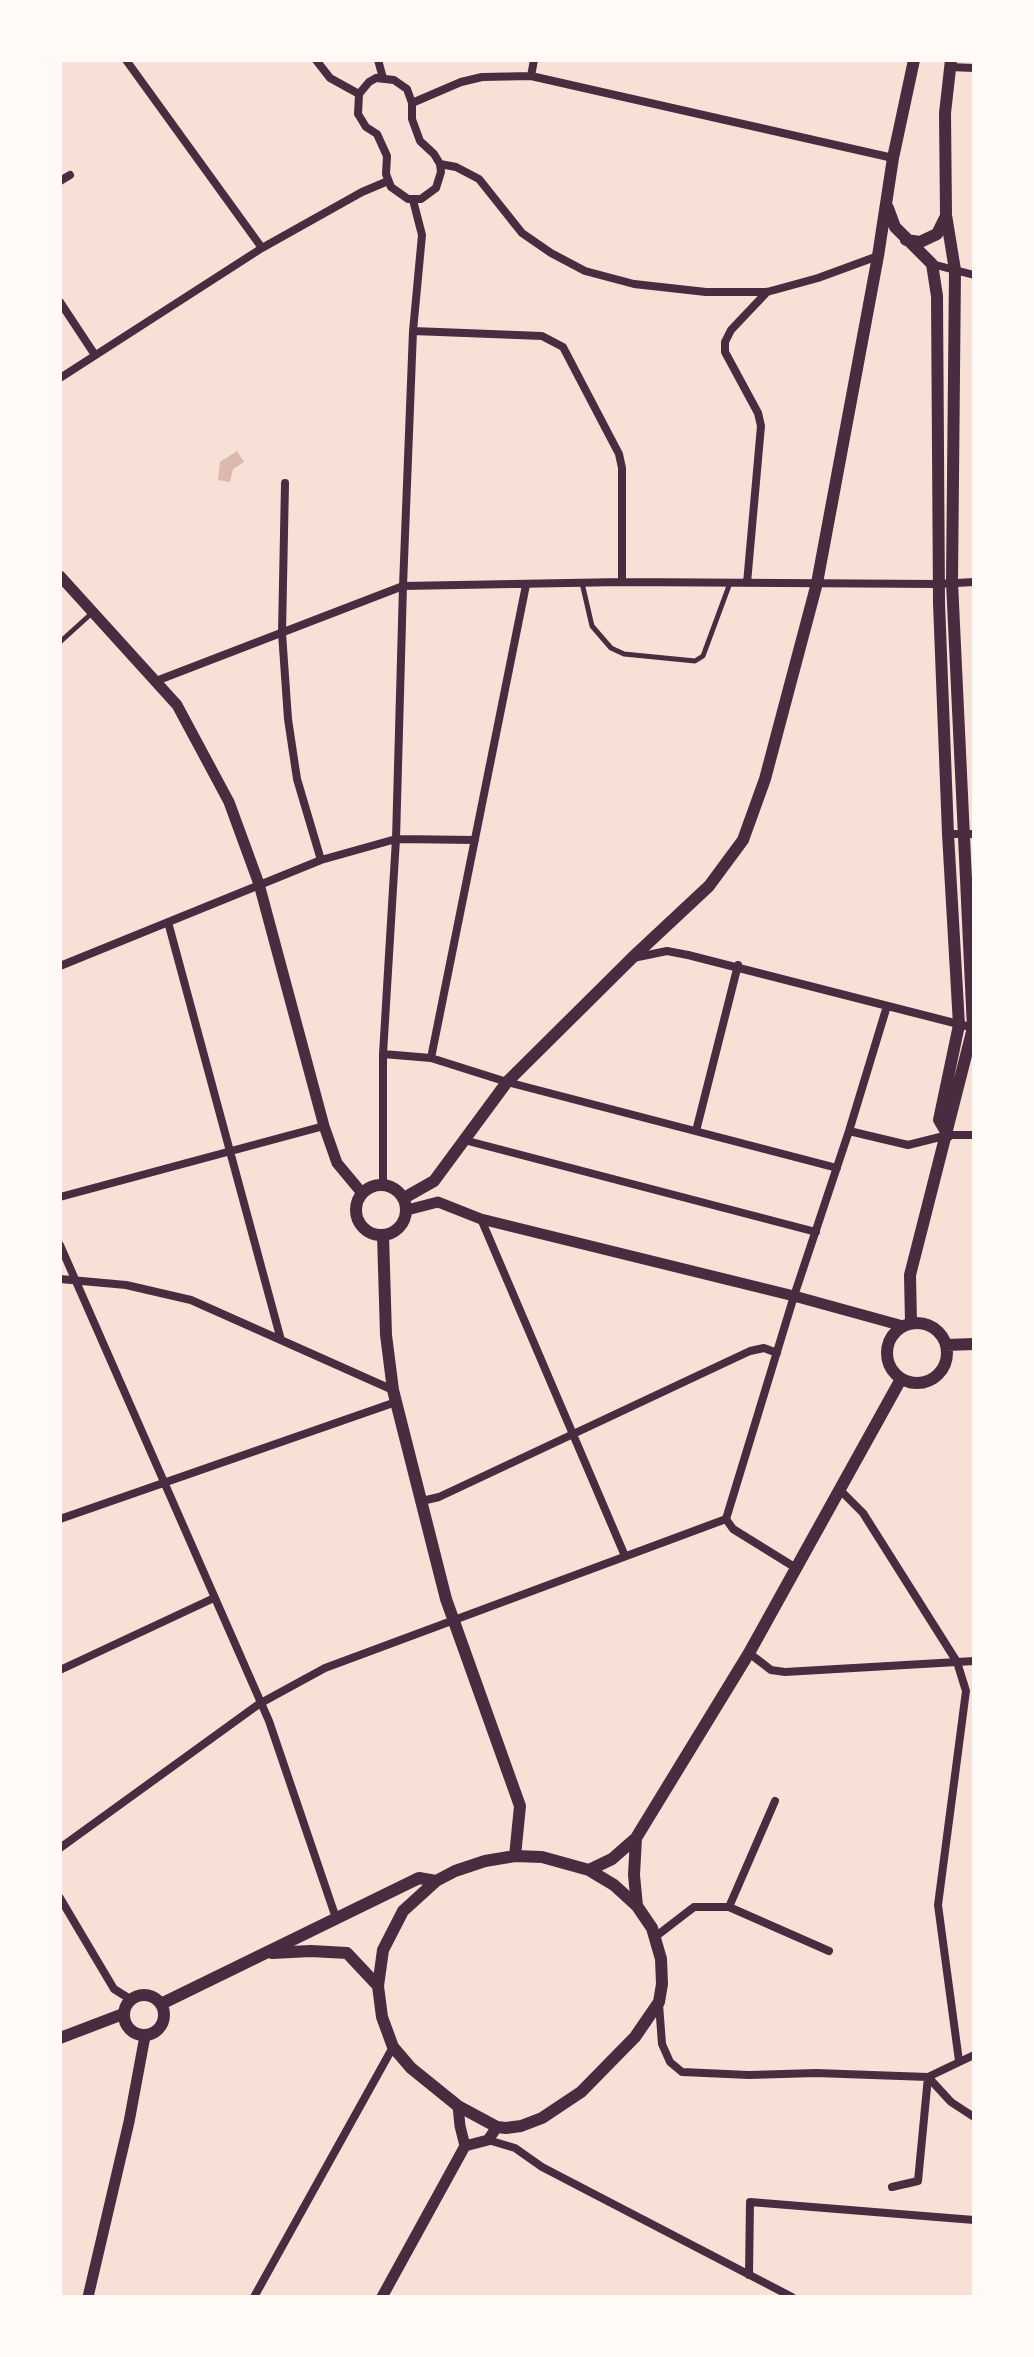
<!DOCTYPE html>
<html>
<head>
<meta charset="utf-8">
<style>
  body { margin:0 }
  #map { position:relative; width:1034px; height:2357px; overflow:hidden; background:#f7e1d7; font-family:Raleway,sans-serif }
  canvas { display:block }
  .frame { position:absolute; inset:0; border:62px solid #fffaf5; pointer-events:none }
</style>
</head>
<body>
<div id="map">
<canvas width="1034" height="2357"></canvas>
<div class="frame"></div>
</div>
<script>
const g = document.querySelector('canvas').getContext('2d');
g.lineJoin = 'round';
function fill(path, color) {
  g.fillStyle = color;
  g.fill(path, 'evenodd');
}
function poly(rows) {
  const path = new Path2D();
  for (const r of rows) {
    if (r.length === 3) {
      path.moveTo(r[0] + r[2], r[1]);
      path.arc(r[0], r[1], r[2], 0, 2 * Math.PI);
      continue;
    }
    path.moveTo(r[0], r[1]);
    for (let i = 2; i < r.length; i += 2) path.lineTo(r[i], r[i + 1]);
  }
  return path;
}
function trace(path, color, width, dash) {
  g.strokeStyle = color;
  g.lineWidth = width;
  g.lineCap = dash ? 'butt' : 'round';
  g.setLineDash(dash || []);
  g.stroke(path);
}
const water = poly([
  [237,451,244,462,233,469,230,482,218,480,220,462]
]);
const service = poly([
  [582,583,592,626,611,648,624,654,695,661,703,656,730,583],
  [60,642,92,613]
]);
const minor = poly([
  [126,60,262,248],
  [316,60,330,78,359,94],
  [378,60,383,78],
  [950,67,974,68],
  [531,76,534,60],
  [376,78,394,80,407,89,412,103,412,119,420,141,434,154,440,164,441,172,436,188,421,199,408,199,391,187,386,174,387,156,377,134,366,127,358,114,359,94,369,82,376,78],
  [412,103,461,82,482,77,531,76,893,158],
  [440,164,456,167,479,179,522,233,551,253,585,271,634,284,706,292,767,292,818,278,878,256],
  [60,181,70,175],
  [932,264,974,275],
  [60,302,95,355],
  [413,331,542,336,563,347,619,454,622,468,622,582],
  [60,378,262,248,362,192,388,181],
  [285,483,282,633,288,719,297,779,321,860],
  [747,583,761,426,758,413,725,352,725,342,731,330,767,292],
  [156,681,403,586,622,582,938,584,974,582],
  [948,834,974,834],
  [168,922,281,1340],
  [633,958,667,951,688,955,974,1028],
  [60,966,321,860,396,839,475,840],
  [383,1054,431,1058,507,1082,837,1168],
  [431,1058,526,585],
  [696,1131,738,965],
  [849,1131,908,1145,948,1135,974,1135],
  [464,1140,816,1232],
  [383,1184,383,1054,396,839,403,586,413,331,422,235,413,200],
  [60,1197,324,1126],
  [481,1219,625,1556],
  [60,1245,269,1721,336,1918],
  [60,1279,126,1285,191,1300,393,1390],
  [839,1489,863,1513,957,1662,966,1691,938,1905,959,2061],
  [422,1501,439,1497,750,1351,764,1348,777,1353],
  [60,1519,396,1402],
  [796,1568,733,1529,726,1519,794,1296,849,1131,887,1006],
  [749,1653,771,1670,785,1672,974,1661],
  [60,1670,214,1598],
  [60,1848,259,1704,325,1668,726,1519],
  [60,1898,114,1989,130,1999],
  [729,1907,775,1801],
  [655,1937,694,1907,729,1907,829,1951],
  [659,2004,662,2044,670,2062,682,2072,749,2075,816,2073,928,2077,951,2102,974,2117],
  [488,2140,515,2148,542,2167,792,2297],
  [892,2187,918,2181,928,2077,974,2055],
  [749,2275,750,2202,974,2220],
  [254,2297,393,2047]
]);
const tertiary = poly([
  [60,576,177,705,229,802,259,884,324,1126,337,1163,362,1193],
  [407,1210,438,1202,481,1219,794,1296,903,1326],
  [465,2146,488,2140,497,2127],
  [88,2297,129,2122,145,2036],
  [382,2297,465,2146,460,2126,458,2106]
]);
const secondary = poly([
  [888,208,895,227,932,264,937,296,939,603,948,834,959,1025,939,1120,948,1135],
  [906,240,920,242,937,234,946,216],
  [381,1210,25],
  [404,1198,434,1181,507,1082,632,958,709,886,743,840,765,779,817,583,878,256,893,158,914,60],
  [383,1235,386,1335,393,1390,446,1599,520,1806,515,1856],
  [917,1353,30],
  [911,1323,910,1275,973,1028,952,582,955,270,946,215,945,113,951,60],
  [946,1345,974,1344],
  [636,1838,634,1875,637,1906],
  [515,1856,542,1857,589,1870,614,1885,637,1906,652,1928,661,1959,662,1984,659,2002,635,2037,581,2092,542,2118,521,2126,506,2128,497,2127,458,2106,411,2068,393,2047,382,2017,378,1986,383,1950,403,1911,436,1881,455,1871,485,1861,515,1856],
  [589,1870,612,1859,636,1838,749,1653,901,1379],
  [272,1953,311,1951,347,1953,378,1986],
  [144,2015,20],
  [161,2004,419,1878,436,1881],
  [60,2038,123,2014]
]);
fill(water, '#dcb8b0');
trace(service, '#4a2c40', 5);
trace(minor, '#4a2c40', 8);
trace(tertiary, '#4a2c40', 11);
trace(secondary, '#4a2c40', 12);
</script>
</body>
</html>
